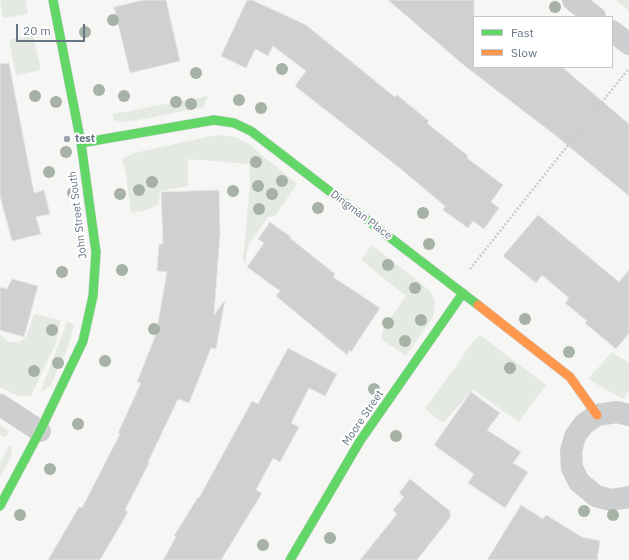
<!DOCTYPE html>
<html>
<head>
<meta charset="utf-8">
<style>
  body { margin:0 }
  #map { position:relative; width:629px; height:560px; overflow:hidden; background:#f6f6f5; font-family:"IBM Plex Sans",sans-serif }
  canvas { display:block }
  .legend { position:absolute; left:473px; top:16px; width:140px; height:52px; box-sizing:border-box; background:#fff; border:1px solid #c2c7ce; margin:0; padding:5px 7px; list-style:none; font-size:12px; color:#667484 }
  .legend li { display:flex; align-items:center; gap:8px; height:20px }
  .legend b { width:20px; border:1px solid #c2c7ce }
  .scale { position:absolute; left:16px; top:24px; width:69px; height:18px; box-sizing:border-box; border:2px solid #667484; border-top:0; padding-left:5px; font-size:12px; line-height:14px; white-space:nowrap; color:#667484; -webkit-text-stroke:3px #fff; paint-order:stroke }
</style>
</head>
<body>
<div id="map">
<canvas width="629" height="560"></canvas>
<ul class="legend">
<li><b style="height:5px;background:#63d668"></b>Fast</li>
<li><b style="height:5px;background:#ff974d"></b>Slow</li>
</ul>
<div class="scale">20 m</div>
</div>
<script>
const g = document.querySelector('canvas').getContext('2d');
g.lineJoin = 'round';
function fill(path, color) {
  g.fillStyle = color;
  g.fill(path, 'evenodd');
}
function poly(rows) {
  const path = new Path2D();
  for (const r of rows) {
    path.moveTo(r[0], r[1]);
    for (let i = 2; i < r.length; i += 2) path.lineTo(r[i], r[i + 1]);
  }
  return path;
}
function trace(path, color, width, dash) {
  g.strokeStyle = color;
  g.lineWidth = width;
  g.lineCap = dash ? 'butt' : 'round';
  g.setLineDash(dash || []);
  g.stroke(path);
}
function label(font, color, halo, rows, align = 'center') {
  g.font = font + ' "IBM Plex Sans",sans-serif';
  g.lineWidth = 4;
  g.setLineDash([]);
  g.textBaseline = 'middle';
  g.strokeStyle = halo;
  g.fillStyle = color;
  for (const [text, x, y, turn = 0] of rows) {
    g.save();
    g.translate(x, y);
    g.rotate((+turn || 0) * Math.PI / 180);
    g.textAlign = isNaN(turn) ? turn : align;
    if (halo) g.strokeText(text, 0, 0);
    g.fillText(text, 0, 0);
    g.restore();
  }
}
const green = poly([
  [0,0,26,0,28,14,3,18],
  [616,0,629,0,629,11],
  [33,35,41,70,16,75,9,40],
  [208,96,204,107,133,121,124,122,114,120,113,114],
  [224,135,237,138,249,144,297,184,275,216,268,217,248,246,245,263,243,262,250,183,249,164,188,159,188,186,160,191,159,204,147,210,131,213,126,175,122,160,126,157,134,153,211,136],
  [372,245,429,290,435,300,434,313,431,320,406,356,381,339,383,329,406,296,361,260],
  [34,314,61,320,55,345,31,396,18,396,0,387,0,334,8,342,19,342,26,337],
  [67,322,74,324,69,344,51,385,40,393],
  [480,335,546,385,519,422,473,390,443,423,425,409,475,339],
  [612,352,629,363,629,391,623,399,588,379],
  [0,424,8,431,9,434,4,437,0,434],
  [9,446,12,448,11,457,0,477,0,463]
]);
const building = poly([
  [144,0,166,0,180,61,130,73,114,7,144,0],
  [247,0,252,0,306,25,395,97,397,95,429,121,427,123,468,156,467,158,503,185,491,202,499,208,484,229,473,221,468,228,443,210,445,206,402,170,295,86,306,71,273,46,268,56,255,49,246,68,221,56,247,0],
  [388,0,474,0,474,67,562,67,629,124,629,196,555,135,466,67,388,0],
  [9,63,34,193,44,190,50,214,36,217,41,234,12,241,0,196,0,64,9,63],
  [219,190,220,233,214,315,225,300,216,349,211,348,189,403,178,399,148,462,149,463,125,510,128,512,100,560,48,560,79,507,82,508,120,434,118,433,141,383,137,382,156,334,167,272,157,271,159,244,163,244,161,192,219,190],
  [538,215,619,282,629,270,629,333,616,349,585,323,587,321,565,303,569,298,542,275,536,283,503,256,538,215],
  [270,222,291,237,290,238,335,274,333,277,380,308,351,352,349,350,347,355,276,296,280,291,247,267,264,243,258,239,270,222],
  [12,279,38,286,24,337,0,330,0,287,7,289,12,279],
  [288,348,337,374,325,396,309,388,291,423,299,427,280,462,273,458,256,490,262,493,221,560,163,560,176,537,174,536,198,497,199,498,252,401,258,404,288,348],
  [471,392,500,413,487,430,521,452,513,463,528,472,505,508,468,483,474,474,434,445,471,392],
  [410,479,450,511,450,518,417,560,360,560,397,514,393,510,404,497,399,493,410,479],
  [521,505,543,519,546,515,582,537,600,541,597,560,487,560,521,505]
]);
const path = poly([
  [470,269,629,68]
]);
const street = poly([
  [573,0,595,17],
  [612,31,629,44],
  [0,405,40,431],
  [629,415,617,412,597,415,584,424,575,436,571,451,572,468,579,482,596,496,611,500,629,497]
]);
const fast = poly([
  [81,143,214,120,234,123,251,131,478,305],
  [0,506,40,431,83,341,93,296,96,252,81,143,53,0],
  [290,560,360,441,463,293]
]);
const slow = poly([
  [478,305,570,377,597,415]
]);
const trees = [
  [555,7],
  [113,20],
  [85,32],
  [282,69],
  [196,73],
  [99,90],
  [35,96],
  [124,96],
  [239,100],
  [56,102],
  [176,102],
  [191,104],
  [261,108],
  [66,152],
  [256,162],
  [49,172],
  [282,181],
  [152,182],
  [258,186],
  [139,190],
  [233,191],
  [73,193],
  [120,194],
  [272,194],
  [318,208],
  [259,209],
  [423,213],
  [429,244],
  [388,265],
  [122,270],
  [62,272],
  [415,288],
  [525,319],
  [421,320],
  [388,323],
  [154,329],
  [52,330],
  [405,341],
  [569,352],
  [105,361],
  [58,363],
  [510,368],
  [34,371],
  [374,389],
  [78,424],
  [396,436],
  [50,469],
  [584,511],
  [20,515],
  [613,515],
  [330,538],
  [263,545]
];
const markers = [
  [67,139,4,"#98a2ac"]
];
const poiNames = [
  ["test",75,139]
];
const streetNames = [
  ["John Street South",78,215,-97],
  ["Dingman Place",361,215,37],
  ["Moore Street",363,418,-56]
];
fill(green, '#e5e9e3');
fill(building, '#cfd0d1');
trace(building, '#e5e5e4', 1);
trace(fast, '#d2d4d4', 10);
trace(slow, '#d2d4d4', 10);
trace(path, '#cbcccc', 2.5, [2, 2]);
trace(street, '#cdced0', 22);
trace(fast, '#63d668', 9);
trace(slow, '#ff974d', 9);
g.fillStyle = '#a7b2a6';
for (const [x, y] of trees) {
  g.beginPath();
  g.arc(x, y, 6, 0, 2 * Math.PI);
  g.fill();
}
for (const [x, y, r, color] of markers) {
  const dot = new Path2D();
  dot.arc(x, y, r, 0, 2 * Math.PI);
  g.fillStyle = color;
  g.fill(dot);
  trace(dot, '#fff', 1.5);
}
label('bold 11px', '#667484', '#fff', poiNames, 'left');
label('11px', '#667484', '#fff', streetNames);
</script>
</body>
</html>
